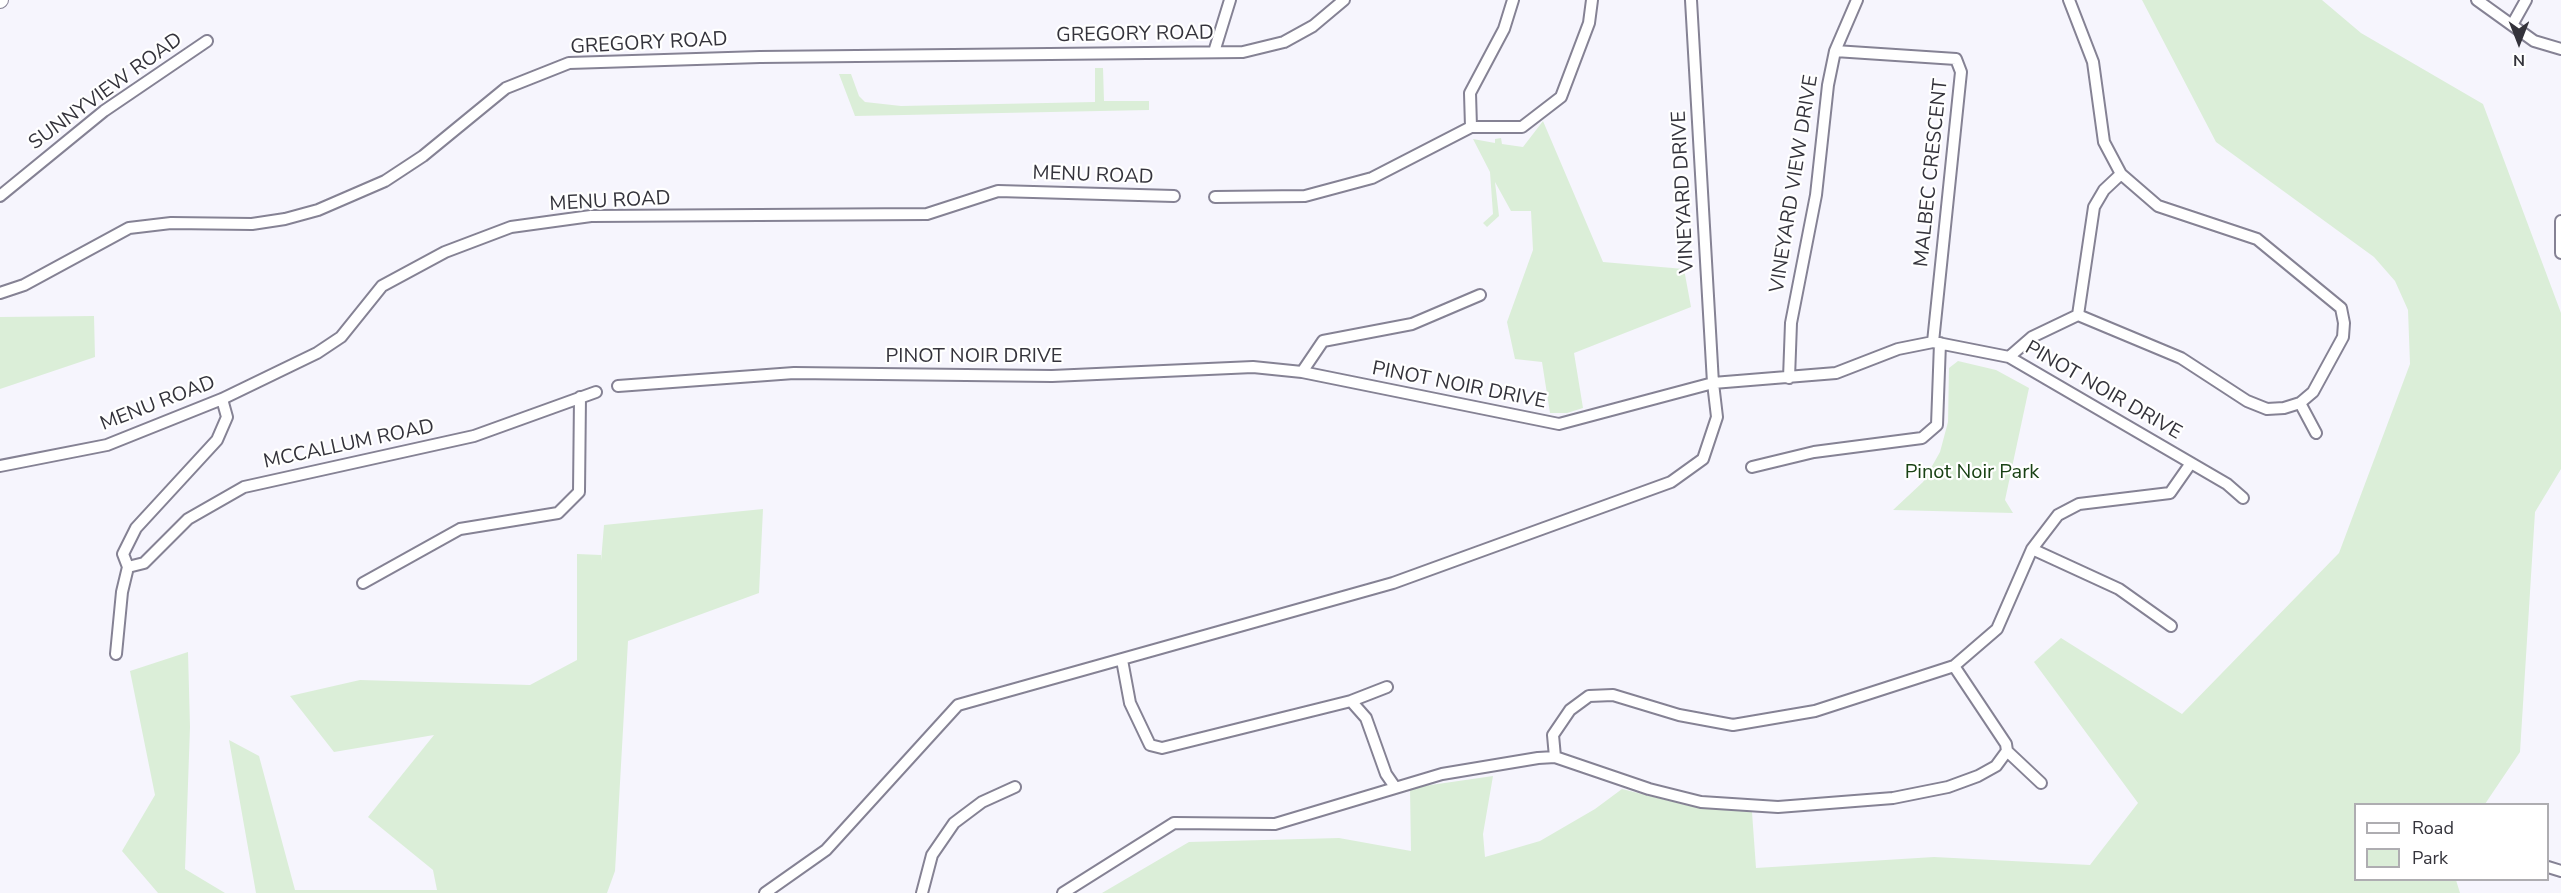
<!DOCTYPE html>
<html>
<head>
<meta charset="utf-8">
<style>
  body { margin:0 }
  #map { position:relative; width:2561px; height:893px; overflow:hidden; background:#f6f5fd; font-family:"Nunito Sans",sans-serif }
  canvas { display:block }
  .legend { position:absolute; left:2354px; top:803px; width:195px; height:78px; box-sizing:border-box; background:#fff; border:2px solid #aeadb1; margin:0; padding:8px 10px; list-style:none; font-size:18px; color:#34333b }
  .legend li { display:flex; align-items:center; gap:12px; height:30px }
  .legend b { width:30px; border:2px solid #aeadb1 }
  .north { position:absolute; left:2489px; top:12px; width:60px; height:60px; -webkit-text-stroke:4px #fff; paint-order:stroke; rotate:180deg; font-size:16px; font-weight:700; line-height:24px; text-align:center; color:#34333b }
  .north::after { content:''; display:block; margin:auto; width:21px; height:27px; background:#34333b; clip-path:polygon(50% 0,100% 100%,50% 72%,0 100%) }
</style>
</head>
<body>
<div id="map">
<canvas width="2561" height="893"></canvas>
<ul class="legend">
<li><b style="height:8px;background:#fff"></b>Road</li>
<li><b style="height:16px;background:#dbeed8"></b>Park</li>
</ul>
<div class="north">N</div>
</div>
<script>
const g = document.querySelector('canvas').getContext('2d');
g.lineJoin = 'round';
function fill(path, color) {
  g.fillStyle = color;
  g.fill(path, 'evenodd');
}
function poly(rows) {
  const path = new Path2D();
  for (const r of rows) {
    path.moveTo(r[0], r[1]);
    for (let i = 2; i < r.length; i += 2) path.lineTo(r[i], r[i + 1]);
  }
  return path;
}
function trace(path, color, width, dash) {
  g.strokeStyle = color;
  g.lineWidth = width;
  g.lineCap = dash ? 'butt' : 'round';
  g.setLineDash(dash || []);
  g.stroke(path);
}
function label(font, color, halo, rows, align = 'center') {
  g.font = font + ' "Nunito Sans",sans-serif';
  g.lineWidth = 4.5;
  g.setLineDash([]);
  g.textBaseline = 'middle';
  g.strokeStyle = halo;
  g.fillStyle = color;
  for (const [text, x, y, turn = 0] of rows) {
    g.save();
    g.translate(x, y);
    g.rotate((+turn || 0) * Math.PI / 180);
    g.textAlign = isNaN(turn) ? turn : align;
    if (halo) g.strokeText(text, 0, 0);
    g.fillText(text, 0, 0);
    g.restore();
  }
}
const green = poly([
  [2142,0,2322,0,2361,33,2483,104,2561,313,2561,469,2535,512,2520,752,2485,804,2356,804,2356,880,2456,880,2460,893,1102,893,1189,842,1339,838,1411,851,1410,788,1493,776,1483,834,1485,857,1540,841,1595,809,1622,789,1690,806,1752,812,1756,868,1934,857,2090,865,2138,803,2034,662,2061,638,2182,714,2339,553,2410,364,2408,310,2395,281,2374,257,2216,142],
  [1095,68,1103,68,1104,101,1149,101,1149,110,855,116,839,74,851,74,859,96,865,102,901,106,1095,102],
  [1543,121,1603,262,1684,269,1691,307,1574,353,1583,408,1567,413,1550,413,1542,362,1515,359,1507,322,1533,250,1531,211,1511,211,1495,182,1499,216,1487,227,1483,223,1493,214,1490,172,1473,139,1495,143,1495,139,1501,138,1502,144,1523,147],
  [94,316,95,357,0,389,0,317],
  [1958,361,1996,370,2029,388,2005,500,2013,513,1893,510,1923,482,1940,452,1948,422,1949,368],
  [763,509,759,593,628,641,615,871,607,893,256,893,229,740,259,756,295,890,437,890,433,870,368,817,434,735,334,752,290,696,360,680,530,685,577,660,577,554,601,555,601,561,604,525],
  [188,652,190,727,185,869,225,893,158,893,122,851,155,795,130,671]
]);
const minor = poly([
  [2477,0,2534,41,2561,49],
  [2512,25,2526,0],
  [1835,51,1956,59,1961,72,1933,342],
  [1214,52,1230,0],
  [1471,127,1470,93,1504,29,1513,0],
  [0,196,104,111,207,41],
  [1215,197,1305,196,1372,178,1471,127,1522,127,1561,97,1589,23,1592,0],
  [2561,221,2561,253],
  [0,293,24,285,129,228,171,223,252,224,285,219,318,210,385,181,423,156,506,88,569,63,760,57,1243,52,1284,42,1313,26,1344,0],
  [2078,315,2094,207,2104,190,2121,174],
  [2009,357,2032,337,2078,315,2181,358,2247,401,2267,409,2284,408,2300,403,2313,392,2343,337,2344,323,2341,308,2257,239,2158,206,2121,174,2104,142,2093,62,2069,0],
  [1302,372,1323,341,1412,324,1480,295],
  [1789,378,1791,323,1816,195,1828,85,1835,51,1857,0],
  [618,386,794,373,1052,376,1253,367,1302,372,1559,424,1713,383,1836,373,1898,349,1933,342,2009,357,2227,484,2243,498],
  [2300,403,2316,433],
  [0,466,107,445,222,399,317,353,341,337,382,286,445,252,511,227,591,216,927,214,998,191,1174,196],
  [1752,467,1814,452,1922,438,1937,425,1940,343],
  [2032,549,2119,589,2171,626],
  [128,567,144,563,188,519,244,487,474,436,596,392],
  [363,583,460,529,558,513,579,492,580,397],
  [116,654,122,592,128,567,123,554,136,528,217,440,227,417,222,399],
  [1122,660,1130,703,1150,745,1162,748,1351,701,1387,687],
  [1351,701,1366,718,1386,774,1395,787],
  [2007,751,2041,783],
  [1555,757,1553,735,1570,710,1589,696,1613,695,1679,715,1733,725,1815,711,1954,666],
  [2548,867,2561,871],
  [765,893,826,850,958,705,1393,583,1671,482,1703,459,1717,417,1713,383,1691,0],
  [922,893,932,855,954,823,982,802,1015,787],
  [1063,893,1174,823,1275,824,1442,774,1538,758,1555,757,1649,789,1701,802,1778,807,1893,798,1948,787,1978,776,1996,766,2007,751,2006,744,1954,666,1997,629,2032,549,2058,515,2079,504,2170,493,2191,463]
]);
const major = poly([
  [0,1,1,0]
]);
const streetNames = [
  ["GREGORY ROAD",1135,35,-1],
  ["GREGORY ROAD",649,44,-3],
  ["SUNNYVIEW ROAD",106,92,-36],
  ["MALBEC CRESCENT",1932,173,-84],
  ["MENU ROAD",1093,176,2],
  ["VINEYARD VIEW DRIVE",1795,184,-81],
  ["VINEYARD DRIVE",1684,192,-93],
  ["MENU ROAD",610,202,-3],
  ["PINOT NOIR DRIVE",974,357],
  ["PINOT NOIR DRIVE",1459,386,11],
  ["PINOT NOIR DRIVE",2103,391,30],
  ["MENU ROAD",158,404,-21],
  ["MCCALLUM ROAD",349,445,-12]
];
const parkNames = [
  ["Pinot Noir Park",1972,473]
];
fill(green, '#dbeed8');
trace(minor, '#858294', 14);
trace(major, '#858294', 16);
trace(minor, '#fff', 10);
trace(major, '#fff', 14);
label('20px', '#34333b', '#fff', streetNames);
label('20px', '#194214', '#fff', parkNames);
</script>
</body>
</html>
